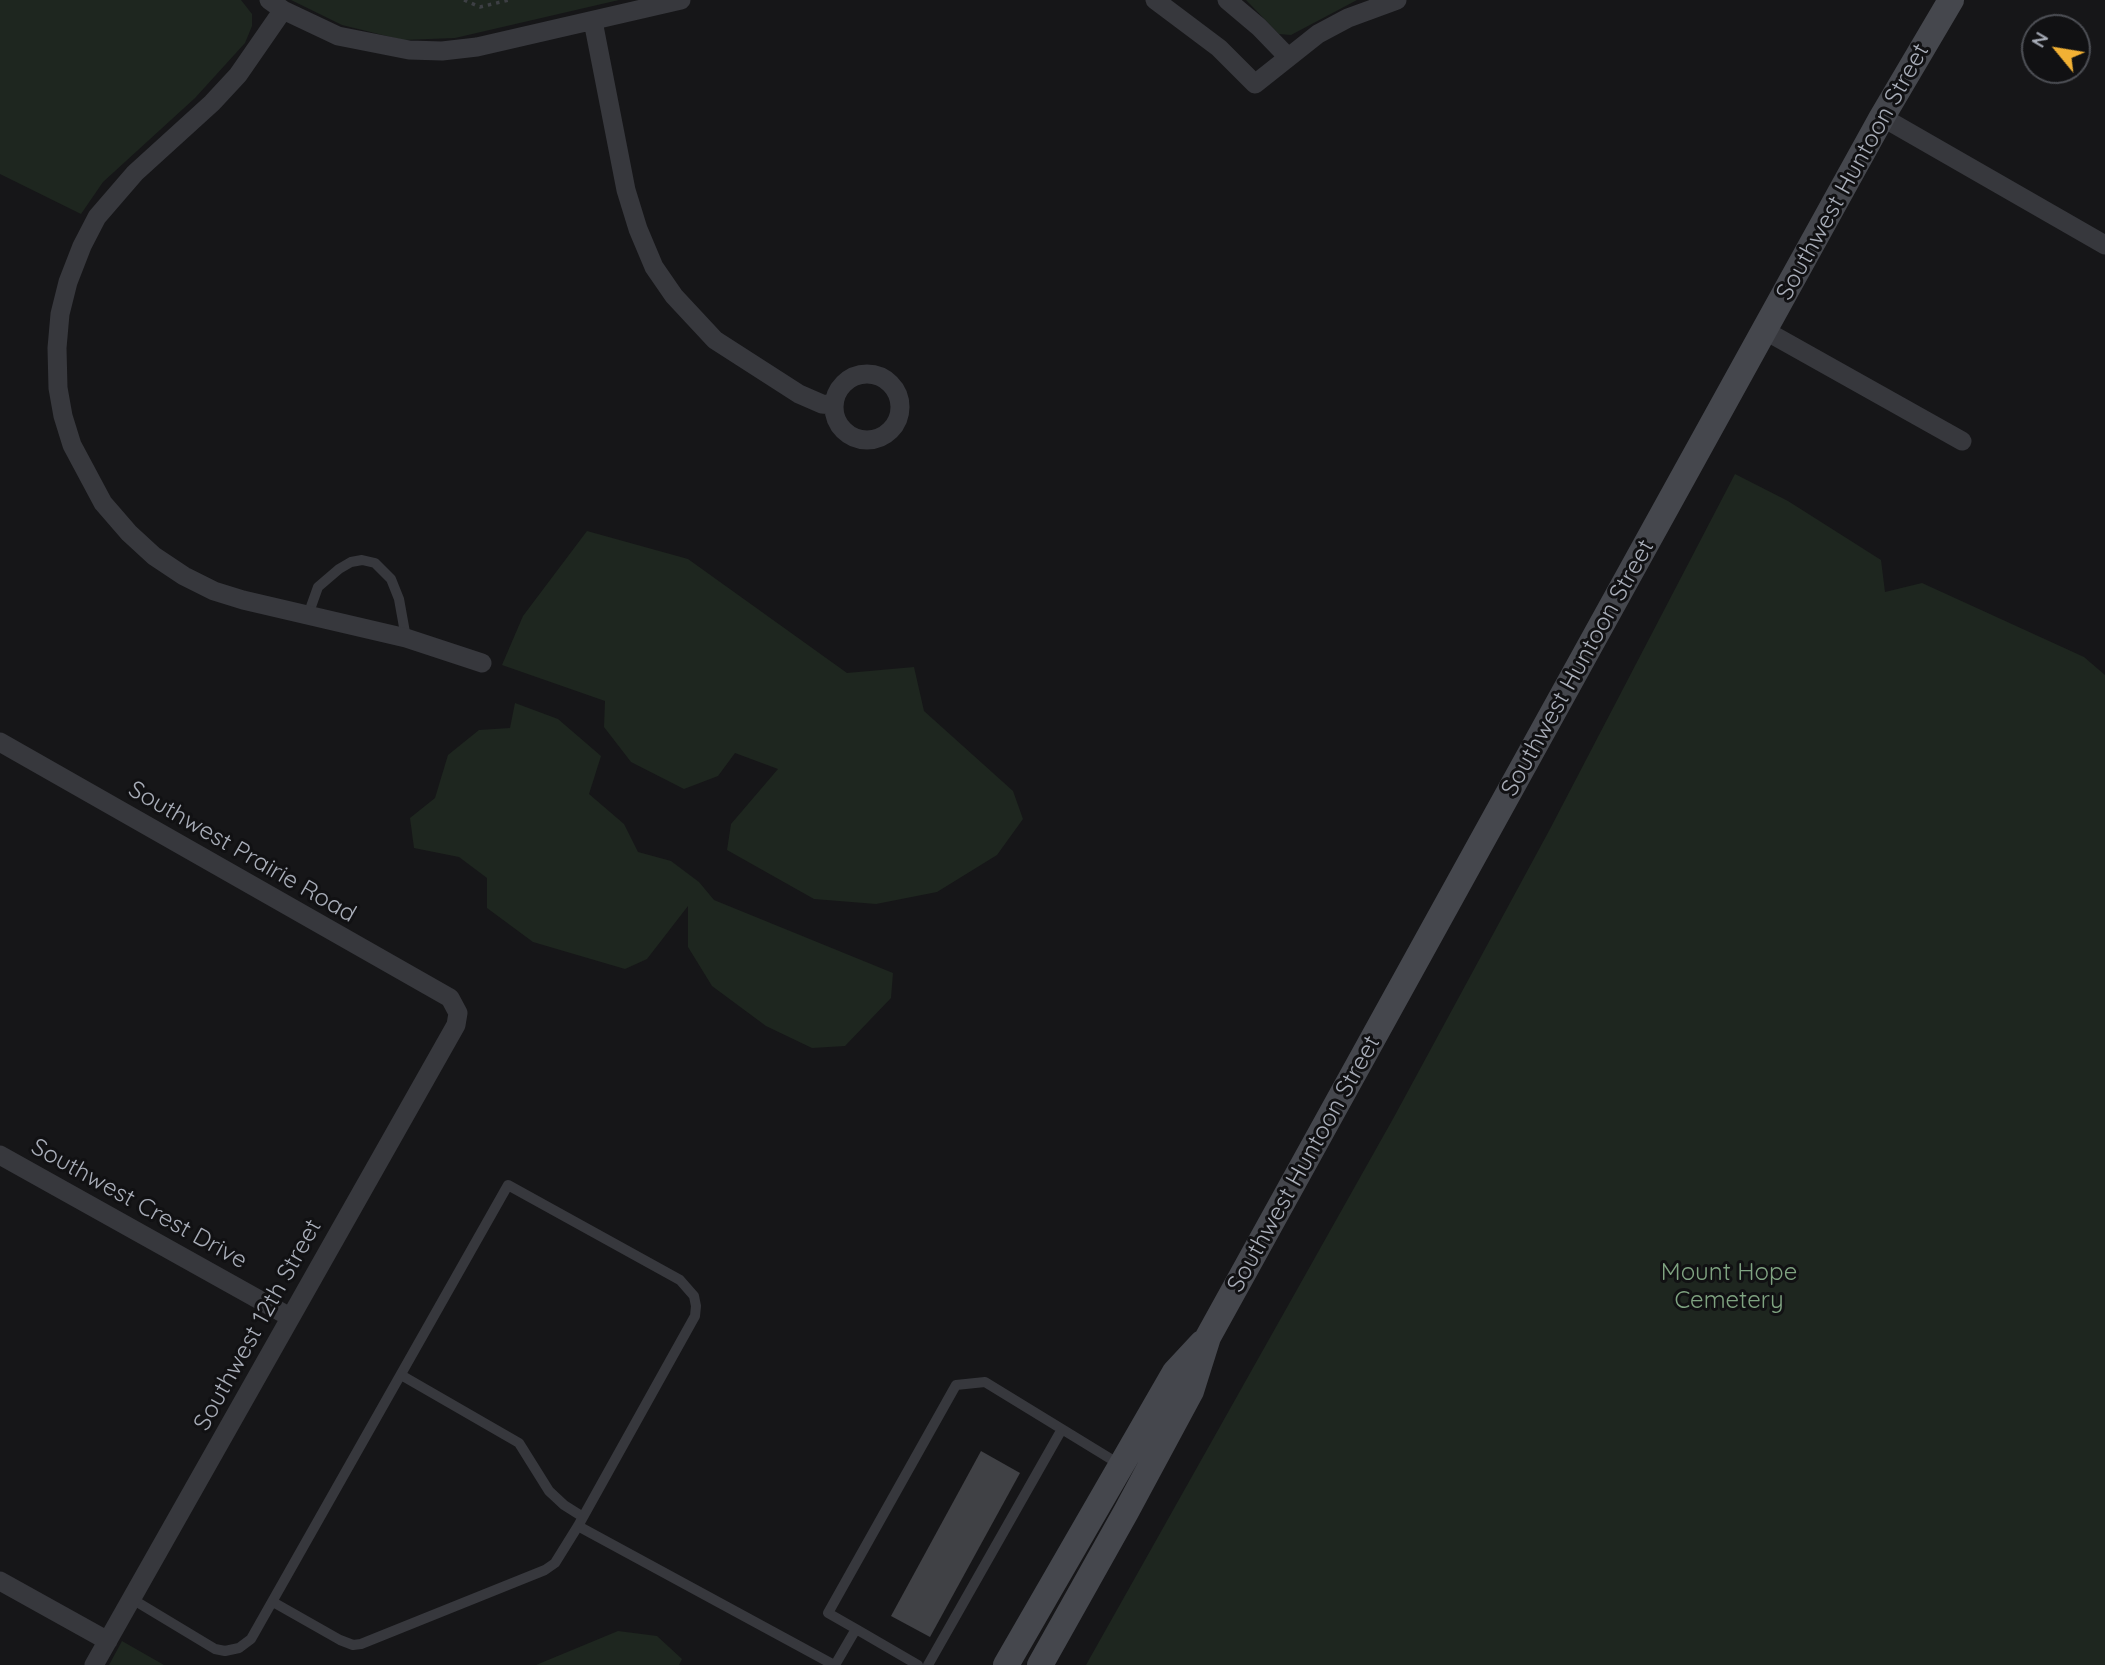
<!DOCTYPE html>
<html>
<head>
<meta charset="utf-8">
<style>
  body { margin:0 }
  #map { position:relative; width:2105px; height:1665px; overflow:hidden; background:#161618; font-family:Quicksand,sans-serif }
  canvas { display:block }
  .north { position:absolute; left:2021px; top:14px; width:70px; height:70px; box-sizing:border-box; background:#111113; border:2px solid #4d4f55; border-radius:50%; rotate:300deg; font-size:19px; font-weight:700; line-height:28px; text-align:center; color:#a8adb8 }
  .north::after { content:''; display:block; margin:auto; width:24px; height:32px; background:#f2b134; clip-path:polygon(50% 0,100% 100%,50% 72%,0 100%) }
</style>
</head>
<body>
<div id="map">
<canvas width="2105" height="1665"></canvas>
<div class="north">N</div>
</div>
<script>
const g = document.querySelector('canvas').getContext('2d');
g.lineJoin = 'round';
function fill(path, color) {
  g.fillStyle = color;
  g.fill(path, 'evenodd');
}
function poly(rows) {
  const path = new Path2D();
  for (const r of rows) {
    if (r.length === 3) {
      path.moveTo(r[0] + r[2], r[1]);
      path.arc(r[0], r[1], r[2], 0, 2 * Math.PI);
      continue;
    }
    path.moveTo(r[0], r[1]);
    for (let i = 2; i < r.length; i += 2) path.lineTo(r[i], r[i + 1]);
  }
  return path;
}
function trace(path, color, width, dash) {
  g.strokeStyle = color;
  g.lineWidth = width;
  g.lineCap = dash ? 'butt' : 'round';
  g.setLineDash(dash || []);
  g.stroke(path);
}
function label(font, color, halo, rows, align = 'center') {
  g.font = font + ' Quicksand,sans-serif';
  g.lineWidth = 6;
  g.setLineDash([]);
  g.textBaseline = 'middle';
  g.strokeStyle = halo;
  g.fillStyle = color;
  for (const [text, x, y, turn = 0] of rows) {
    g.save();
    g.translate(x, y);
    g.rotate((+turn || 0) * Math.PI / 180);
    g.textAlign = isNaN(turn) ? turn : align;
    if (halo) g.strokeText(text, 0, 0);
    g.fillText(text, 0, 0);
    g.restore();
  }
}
const green = poly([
  [0,0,241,0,252,14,252,26,245,43,195,98,103,182,81,214,0,174],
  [291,0,619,0,455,38,403,40,342,25],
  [1246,0,1357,0,1291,35,1279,34],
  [1735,474,1788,501,1881,560,1885,592,1922,583,2084,657,2105,675,2105,1665,1086,1665,1394,1117,1550,829],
  [587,531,688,559,847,673,914,667,924,711,1013,791,1023,819,997,855,937,892,876,904,814,899,727,850,731,824,778,769,735,753,718,776,684,789,631,762,604,727,605,701,502,665,523,616],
  [515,703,558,719,601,756,589,794,624,824,638,852,671,861,699,882,714,900,893,973,891,998,845,1046,812,1048,766,1026,712,986,688,947,688,906,647,959,625,969,533,942,487,908,487,878,459,857,414,848,410,818,435,798,448,755,479,730,510,728],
  [618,1631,657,1636,682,1659,679,1665,536,1665],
  [122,1641,164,1665,109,1665]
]);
const building = poly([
  [981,1451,1020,1473,930,1637,891,1616]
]);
const path = poly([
  [464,0,480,7,509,0]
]);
const lane = poly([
  [308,615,318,587,339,569,351,562,362,560,375,563,391,579,399,599,406,638],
  [401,1375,519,1443,549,1491,564,1505,583,1517],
  [578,1526,834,1665],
  [132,1599,215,1649,225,1651,239,1648,251,1639,508,1185,680,1280,694,1296,696,1306,695,1316,578,1526,555,1563,545,1570,361,1644,353,1645,340,1640,273,1602],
  [856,1629,918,1665],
  [835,1665,856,1629,828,1613,956,1385,985,1382,1119,1464],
  [928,1665,1062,1429]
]);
const street = poly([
  [269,0,283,10,338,36,409,50,442,51,477,47,681,0],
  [1155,0,1219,48,1255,84,1318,34,1348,18,1397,0],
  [1227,0,1259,27,1288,57],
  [283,10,238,75,212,103,135,173,97,217,82,246,68,282,60,314,57,348,58,388,63,416,72,445,103,503,129,533,154,556,184,576,214,591,243,600,406,638,482,663],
  [593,21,626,190,638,229,654,267,674,296,715,340,799,394,822,404,833,405],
  [1882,117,2105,245],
  [1764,330,1962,441],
  [867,407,33],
  [0,742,450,998,458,1013,456,1025,94,1665],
  [0,1155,290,1317],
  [0,1581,108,1641]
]);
const secondary = poly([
  [1006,1665,1175,1372,1202,1343],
  [1040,1665,1126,1512,1191,1391,1208,1337,1882,117,1951,0]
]);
const streetNames = [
  ["Southwest Huntoon Street",1853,172,-61],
  ["Southwest Huntoon Street",1578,668,-61],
  ["Southwest Prairie Road",242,852,30],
  ["Southwest Huntoon Street",1304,1164,-61],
  ["Southwest Crest Drive",139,1204,29],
  ["Southwest 12th Street",258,1325,-61]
];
const parkNames = [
  ["Mount Hope",1729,1273],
  ["Cemetery",1729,1301]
];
fill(green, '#1e261f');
fill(building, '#404145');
trace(path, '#3d3f44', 3.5, [3.5, 5]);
trace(lane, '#37383d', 10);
trace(street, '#37383d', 19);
trace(secondary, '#45474d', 26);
label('24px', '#a8adb8', '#111113', streetNames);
label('24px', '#7fa381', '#111113', parkNames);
</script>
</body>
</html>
